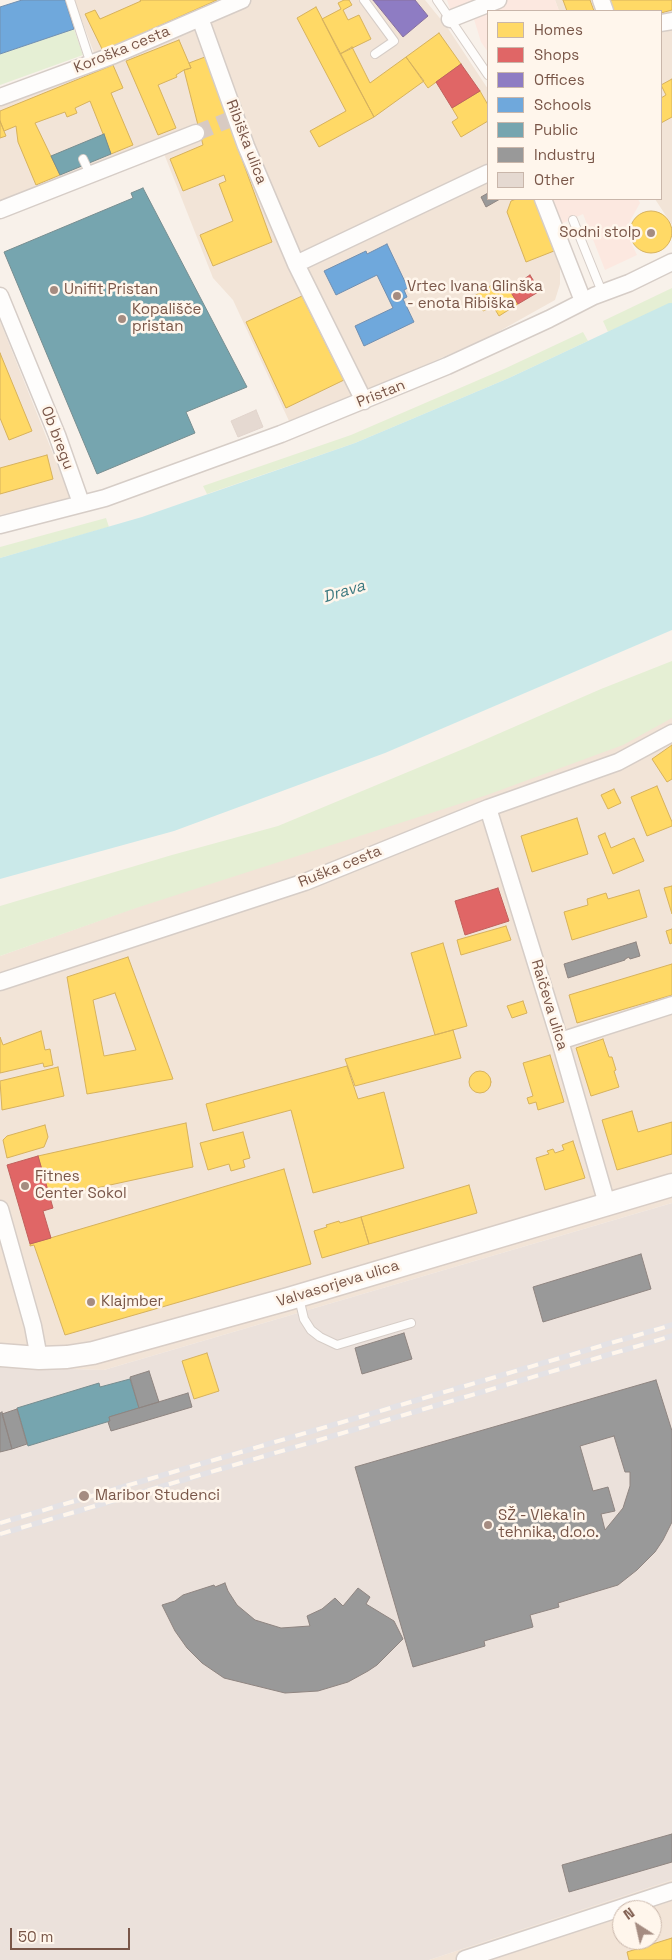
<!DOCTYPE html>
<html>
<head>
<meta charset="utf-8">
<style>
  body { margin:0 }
  #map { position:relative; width:672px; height:1960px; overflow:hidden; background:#f8f1ea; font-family:"Space Grotesk",sans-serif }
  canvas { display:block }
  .legend { position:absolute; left:487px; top:10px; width:175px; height:190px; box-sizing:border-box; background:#fff6ec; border:1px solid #c9b6aa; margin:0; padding:6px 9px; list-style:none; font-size:15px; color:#795648 }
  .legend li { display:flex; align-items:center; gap:10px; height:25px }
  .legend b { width:25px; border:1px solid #c9b6aa }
  .north { position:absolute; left:612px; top:1900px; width:50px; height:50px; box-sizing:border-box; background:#fff6ec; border:1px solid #c9b6aa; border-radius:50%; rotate:325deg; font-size:14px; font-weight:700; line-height:20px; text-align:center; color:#795648 }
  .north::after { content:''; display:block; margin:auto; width:18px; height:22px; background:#a58c81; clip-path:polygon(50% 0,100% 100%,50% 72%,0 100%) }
  .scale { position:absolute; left:10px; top:1928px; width:120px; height:22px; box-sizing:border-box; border:2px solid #795648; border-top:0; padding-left:6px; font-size:15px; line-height:18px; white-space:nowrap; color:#795648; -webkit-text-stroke:4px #fff6ec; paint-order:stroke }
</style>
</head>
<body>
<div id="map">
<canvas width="672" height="1960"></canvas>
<ul class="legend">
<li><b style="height:14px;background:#ffd966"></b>Homes</li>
<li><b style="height:14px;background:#e06666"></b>Shops</li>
<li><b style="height:14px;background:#8e7cc3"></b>Offices</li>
<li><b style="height:14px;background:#6fa8dc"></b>Schools</li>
<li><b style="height:14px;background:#76a5af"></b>Public</li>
<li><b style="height:14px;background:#999"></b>Industry</li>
<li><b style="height:14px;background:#e5d9d1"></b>Other</li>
</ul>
<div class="north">N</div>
<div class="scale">50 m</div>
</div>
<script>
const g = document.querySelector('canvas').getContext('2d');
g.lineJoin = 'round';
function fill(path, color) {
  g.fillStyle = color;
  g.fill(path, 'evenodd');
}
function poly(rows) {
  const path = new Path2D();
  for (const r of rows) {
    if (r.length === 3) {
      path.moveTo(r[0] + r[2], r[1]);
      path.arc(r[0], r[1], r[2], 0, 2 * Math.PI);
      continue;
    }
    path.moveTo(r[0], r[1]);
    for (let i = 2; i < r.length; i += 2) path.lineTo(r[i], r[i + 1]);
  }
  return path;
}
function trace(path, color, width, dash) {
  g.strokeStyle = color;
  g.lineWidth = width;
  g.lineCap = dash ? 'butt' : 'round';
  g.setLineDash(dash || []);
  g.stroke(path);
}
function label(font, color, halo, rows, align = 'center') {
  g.font = font + ' "Space Grotesk",sans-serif';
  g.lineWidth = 5;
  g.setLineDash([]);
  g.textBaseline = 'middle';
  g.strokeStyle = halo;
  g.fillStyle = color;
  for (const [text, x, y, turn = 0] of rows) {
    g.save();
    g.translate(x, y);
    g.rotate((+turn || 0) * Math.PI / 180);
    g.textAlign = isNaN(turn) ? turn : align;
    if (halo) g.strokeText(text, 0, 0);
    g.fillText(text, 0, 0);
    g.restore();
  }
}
const residential = poly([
  [74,0,425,0,447,27,488,89,488,199,538,199,560,253,560,284,555,300,489,337,375,387,289,421,233,300,213,278,159,141,0,204,0,105,99,66],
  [555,0,672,0,672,225,655,199,661,199,661,11,559,11],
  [0,321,71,499,0,515],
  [672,707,672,1203,104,1370,0,1367,0,956,617,736],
  [672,1880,672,1960,429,1960],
  [622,1910,652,1910,652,1940,622,1940]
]);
const commercial = poly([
  [447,0,555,0,559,11,488,11,488,52,481,42,469,3,450,9],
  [551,199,638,199,640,203,625,230,637,255,605,270,583,214,561,224]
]);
const industrial = poly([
  [672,1203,672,1880,429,1960,0,1960,0,1367,104,1370]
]);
const green = poly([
  [74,29,83,55,0,85,0,54],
  [672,288,672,303,608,332,603,321],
  [583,332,588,341,509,378,355,443,207,494,203,486,351,435,504,369],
  [106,518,109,527,0,558,0,547],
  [672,661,672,718,623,745,487,795,136,908,0,956,0,906,172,855,278,826,468,747,601,689]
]);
const water = poly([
  [669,303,672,303,672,630,385,753,174,831,0,879,0,558,142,517,355,443,509,378]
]);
const homes = poly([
  [140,0,217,0,103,51,85,14,95,10,100,19,141,1,140,0],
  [344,0,349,0,352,5,343,10,348,20,359,15,371,39,340,54,322,19,341,9,338,3,344,0],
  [563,0,590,0,594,11,567,11,563,0],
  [607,0,672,0,672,10,661,13,661,11,612,11,607,0],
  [316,7,374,117,319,147,310,131,346,111,297,18,316,7],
  [439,33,461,64,428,88,406,57,439,33],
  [179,40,191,68,184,70,176,75,177,77,158,85,176,128,158,135,126,61,179,40],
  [352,47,370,83,406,57,424,81,374,117,340,54,352,47],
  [205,57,272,242,213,266,200,235,233,221,219,184,226,181,224,175,183,191,170,159,203,145,184,70,191,68,189,63,205,57],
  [113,65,123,88,111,93,133,145,111,154,90,101,75,108,77,113,67,117,65,112,35,123,60,175,36,185,18,142,16,126,4,131,0,121,0,111,113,65],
  [672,79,672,117,661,123,661,98,666,95,661,85,672,79],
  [480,91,488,105,488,121,461,137,452,122,458,118,452,108,480,91],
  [0,121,6,136,0,138,0,121],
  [516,199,535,199,554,251,526,262,507,212,511,201,516,199],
  [651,232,21],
  [495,283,501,293,509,289,518,304,499,316,493,306,483,311,474,296,495,283],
  [302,296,344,380,286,408,246,322,302,296],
  [0,353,32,431,9,440,0,418,0,353],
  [47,455,53,479,0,494,0,468,47,455],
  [672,745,672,779,667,782,652,759,672,745],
  [657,786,672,822,672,826,647,836,631,797,657,786],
  [614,789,621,803,608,809,601,795,614,789],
  [577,818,588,854,532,872,521,836,577,818],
  [605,833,611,848,634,838,644,861,613,874,598,836,605,833],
  [672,886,672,914,664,888,672,886],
  [639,890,647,917,572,940,564,912,588,905,587,899,606,893,608,899,639,890],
  [506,926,511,940,461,955,457,940,506,926],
  [672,929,672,943,670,944,666,931,672,929],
  [443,943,467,1026,435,1035,411,953,443,943],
  [128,957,173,1079,87,1094,67,977,128,957],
  [115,993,136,1050,104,1056,93,1000,115,993],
  [672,964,672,995,577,1023,569,995,672,964],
  [523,1001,527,1013,512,1018,507,1006,523,1001],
  [453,1030,461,1058,355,1086,345,1059,453,1030],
  [41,1031,45,1050,50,1049,53,1065,44,1067,43,1063,0,1073,0,1037,3,1045,41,1031],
  [603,1039,609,1057,612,1057,616,1070,614,1071,619,1087,591,1096,576,1048,603,1039],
  [550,1055,564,1102,538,1110,536,1102,529,1104,527,1098,533,1096,523,1063,550,1055],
  [347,1066,358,1099,384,1092,404,1168,313,1193,291,1110,213,1131,206,1104,347,1066],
  [58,1067,64,1096,2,1110,0,1081,58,1067],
  [480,1082,11],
  [632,1111,638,1132,672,1122,672,1154,617,1170,602,1120,632,1111],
  [186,1123,193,1167,50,1198,38,1156,186,1123],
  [45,1125,48,1137,44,1147,7,1158,3,1140,7,1136,45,1125],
  [243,1132,250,1158,243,1160,245,1167,231,1171,229,1164,208,1170,200,1143,243,1132],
  [573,1141,585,1178,545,1190,536,1158,549,1154,547,1151,553,1149,555,1153,564,1150,562,1145,573,1141],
  [284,1169,311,1264,65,1335,34,1245,30,1246,30,1244,284,1169],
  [469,1185,477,1213,369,1244,361,1217,469,1185],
  [361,1217,369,1244,322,1258,314,1231,327,1227,326,1225,339,1221,340,1223,361,1217],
  [207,1353,219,1391,194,1399,182,1361,207,1353],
  [672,1938,672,1960,629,1960,627,1952,672,1938]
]);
const shops = poly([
  [461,64,480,91,452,108,436,82,461,64],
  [530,275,540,291,518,304,509,289,530,275],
  [498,888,509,921,465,935,455,901,498,888],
  [38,1156,53,1208,43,1211,51,1238,30,1244,7,1165,38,1156]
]);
const offices = poly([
  [373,0,415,0,428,16,403,37,373,0]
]);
const schools = poly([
  [22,0,65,0,74,29,0,54,0,7,22,0],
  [387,244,408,288,404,290,407,297,403,299,414,322,364,346,355,326,393,308,377,275,336,295,324,271,366,251,367,254,387,244]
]);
const public = poly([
  [104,134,111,154,60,175,51,156,104,134],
  [143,188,247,387,186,412,195,433,97,474,4,252,133,198,131,193,143,188],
  [130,1379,139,1408,109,1417,110,1421,28,1446,17,1408,99,1383,100,1387,130,1379]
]);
const industry = poly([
  [488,193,488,199,500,199,486,207,481,197,488,193],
  [636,942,640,956,630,959,629,957,625,959,625,960,568,978,564,964,636,942],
  [641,1254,651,1289,543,1322,533,1287,641,1254],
  [404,1333,412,1359,362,1374,355,1348,404,1333],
  [149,1371,159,1402,139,1408,130,1377,149,1371],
  [656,1380,672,1431,672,1522,663,1540,655,1552,637,1570,618,1585,558,1603,559,1607,530,1615,533,1627,484,1641,485,1646,413,1667,355,1467,656,1380],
  [614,1436,625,1472,630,1472,630,1486,623,1508,605,1530,601,1514,615,1511,608,1487,593,1491,580,1446,614,1436],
  [188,1393,192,1407,111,1431,108,1422,110,1421,109,1417,188,1393],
  [17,1409,27,1444,12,1449,2,1414,17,1409],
  [2,1412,12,1449,0,1452,0,1413,2,1412],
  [225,1583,228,1591,237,1605,255,1620,281,1628,310,1626,307,1616,322,1609,335,1598,343,1606,358,1588,370,1597,366,1604,394,1621,403,1639,377,1665,368,1671,348,1682,318,1691,285,1693,224,1678,202,1663,187,1648,175,1631,162,1605,175,1601,183,1595,214,1585,215,1587,225,1583],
  [672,1834,672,1862,569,1892,562,1865,672,1834]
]);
const building = poly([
  [256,410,263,427,238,437,231,421,256,410]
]);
const streetTunnel = poly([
  [196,133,231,119]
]);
const lane = poly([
  [70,0,91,64],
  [364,0,394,41,375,54],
  [437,0,488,75],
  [83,159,90,174],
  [573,220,602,292],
  [299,1298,304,1319,311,1330,320,1337,337,1345,411,1323]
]);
const street = poly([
  [601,0,605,11],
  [200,18,246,146,296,264,364,401],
  [450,19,498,0],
  [661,23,672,21],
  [0,97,114,55,242,0],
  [543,199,583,301],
  [0,210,196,133],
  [296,264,488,173],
  [0,296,57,435,81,503],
  [0,525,105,498,281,434,447,366,549,319,594,296,629,283,672,262],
  [488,808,560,1041,607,1204],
  [0,982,305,882,488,808,618,762,672,733],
  [560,1041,672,1005],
  [0,1209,33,1326,39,1358],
  [465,1959,672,1891]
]);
const secondary = poly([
  [0,1355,39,1358,67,1357,93,1353,288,1299,672,1185]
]);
const rail = poly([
  [0,1523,672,1325],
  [0,1534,672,1336]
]);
const markers = [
  [651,233,5,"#a58c81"],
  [54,290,5,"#a58c81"],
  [397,296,5,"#a58c81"],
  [122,319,5,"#a58c81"],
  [25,1186,5,"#a58c81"],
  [91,1302,5,"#a58c81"],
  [84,1496,6,"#a58c81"],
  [488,1525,5,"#a58c81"]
];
const streetNames = [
  ["Koroška cesta",122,50,-22],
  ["Ribiška ulica",246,142,69],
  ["Pristan",381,394,-22],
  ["Ob bregu",57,438,69],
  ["Ruška cesta",340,867,-22],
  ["Raičeva ulica",549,1005,73],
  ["Valvasorjeva ulica",338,1284,-17]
];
const poiNames = [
  ["Sodni stolp",641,233,"right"],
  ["Vrtec Ivana Glinška",407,287],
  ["- enota Ribiška",407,304],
  ["Unifit Pristan",64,290],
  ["Kopališče",132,310],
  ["pristan",132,327],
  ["Fitnes",35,1177],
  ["Center Sokol",35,1194],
  ["Klajmber",101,1302],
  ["Maribor Studenci",95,1496],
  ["SŽ - Vleka in",498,1516],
  ["tehnika, d.o.o.",498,1533]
];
const waterNames = [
  ["Drava",344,592,-17]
];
fill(residential, '#f2e4d7');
fill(commercial, '#fce8e0');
fill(industrial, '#ebe1db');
fill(green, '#e5efd4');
fill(water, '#cae9e9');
fill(homes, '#ffd966');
trace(homes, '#d7b25d', 1);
fill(shops, '#e06666');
trace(shops, '#c1615d', 1);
fill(offices, '#8e7cc3');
trace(offices, '#88719e', 1);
fill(schools, '#6fa8dc');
trace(schools, '#728fb0', 1);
fill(public, '#76a5af');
trace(public, '#778d90', 1);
fill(industry, '#999');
trace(industry, '#8f8581', 1);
fill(building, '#e5d9d1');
trace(building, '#e1d4cc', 1);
trace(streetTunnel, '#d8cac2', 16, [16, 8]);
trace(lane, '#d6cdc7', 10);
trace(street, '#d6cdc7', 19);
trace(secondary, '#d8cdc6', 25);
trace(lane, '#fefdfc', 8);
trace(street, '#fefdfc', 16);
trace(secondary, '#fefdfc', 22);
trace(rail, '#e4e2e5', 5.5);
trace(rail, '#fff6ec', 4, [11]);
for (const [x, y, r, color] of markers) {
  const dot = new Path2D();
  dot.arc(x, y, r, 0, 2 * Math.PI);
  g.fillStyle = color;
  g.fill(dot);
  trace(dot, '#fff6ec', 2);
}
label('15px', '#795648', '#fff6ec', streetNames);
label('15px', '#795648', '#fff6ec', poiNames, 'left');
label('italic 16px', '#3a787f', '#fff6ec', waterNames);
</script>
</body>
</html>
